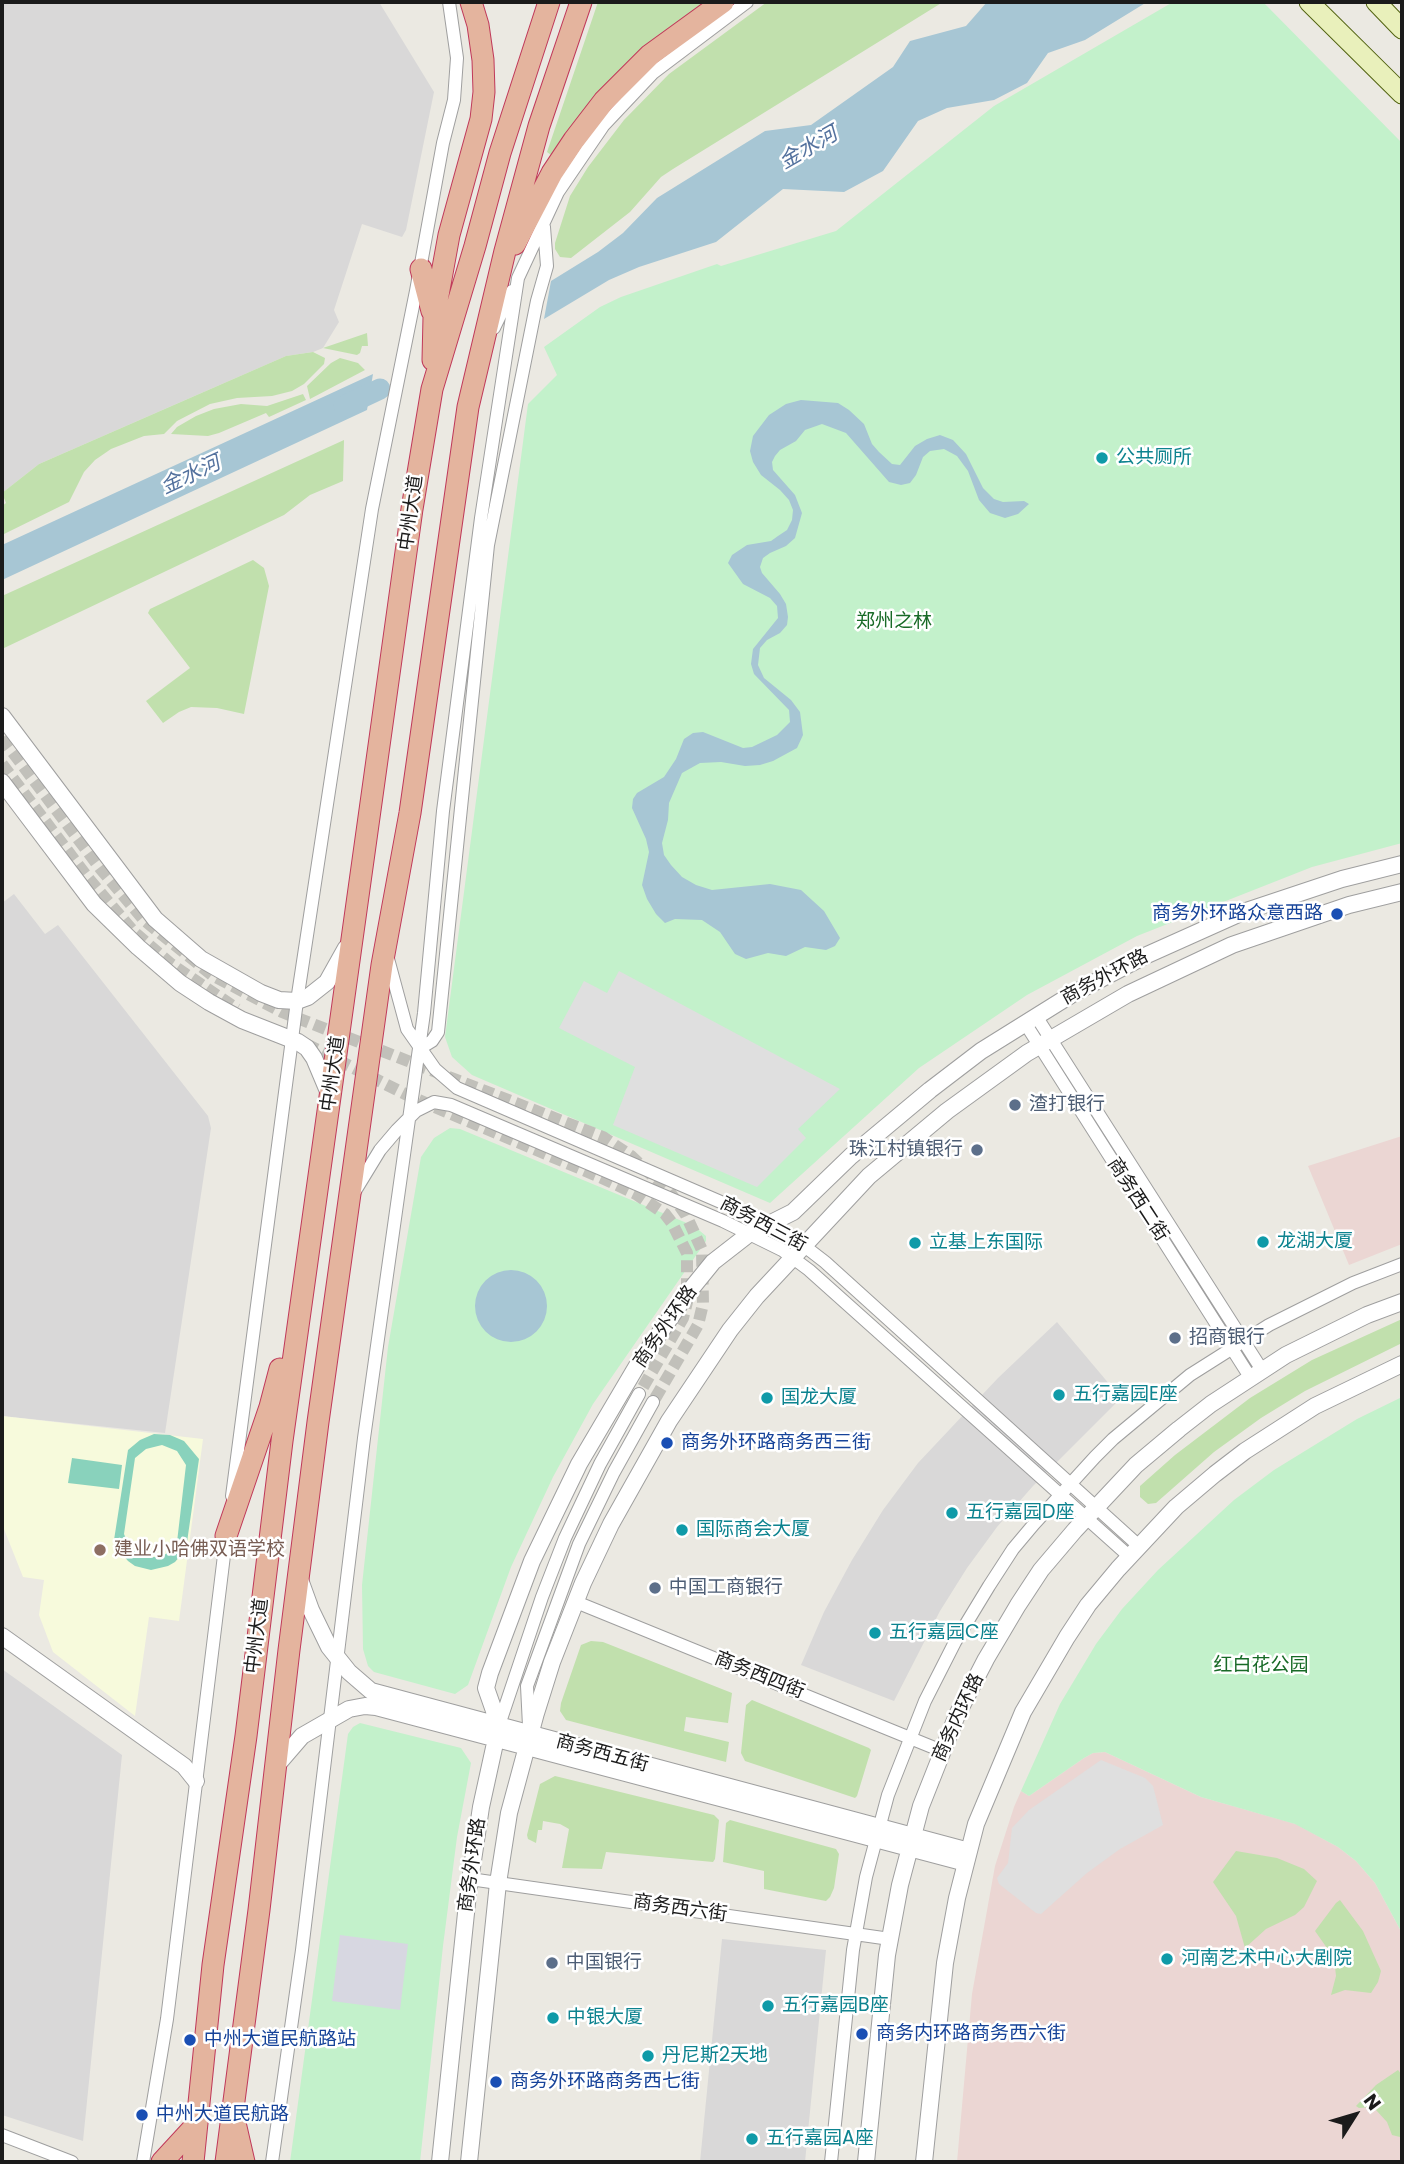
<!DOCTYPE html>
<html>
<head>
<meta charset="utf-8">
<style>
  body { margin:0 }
  #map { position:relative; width:1404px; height:2164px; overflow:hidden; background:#ebe9e2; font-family:Poppins,sans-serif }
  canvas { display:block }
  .frame { position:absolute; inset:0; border:4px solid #1b1b1b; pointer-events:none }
  .north { position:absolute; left:1320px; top:2080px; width:70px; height:70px; -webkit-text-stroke:5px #fff; paint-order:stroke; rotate:53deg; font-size:19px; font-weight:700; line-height:28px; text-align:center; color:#1b1b1b }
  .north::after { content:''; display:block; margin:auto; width:24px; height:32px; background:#1b1b1b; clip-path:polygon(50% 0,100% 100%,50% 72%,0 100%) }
</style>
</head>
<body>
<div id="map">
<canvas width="1404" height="2164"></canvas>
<div class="frame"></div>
<div class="north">N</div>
</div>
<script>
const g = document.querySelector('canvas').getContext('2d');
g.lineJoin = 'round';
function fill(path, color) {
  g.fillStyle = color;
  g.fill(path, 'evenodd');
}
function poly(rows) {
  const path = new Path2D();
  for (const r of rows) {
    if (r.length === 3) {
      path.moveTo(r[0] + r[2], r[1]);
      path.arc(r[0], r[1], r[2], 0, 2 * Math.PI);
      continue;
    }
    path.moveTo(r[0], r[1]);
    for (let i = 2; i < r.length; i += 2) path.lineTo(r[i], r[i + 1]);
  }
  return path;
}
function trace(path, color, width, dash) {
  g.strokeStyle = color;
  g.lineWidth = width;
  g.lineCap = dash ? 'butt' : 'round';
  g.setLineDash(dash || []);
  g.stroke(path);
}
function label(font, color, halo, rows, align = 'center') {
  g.font = font + ' Poppins,"Noto Sans SC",sans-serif';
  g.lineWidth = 5;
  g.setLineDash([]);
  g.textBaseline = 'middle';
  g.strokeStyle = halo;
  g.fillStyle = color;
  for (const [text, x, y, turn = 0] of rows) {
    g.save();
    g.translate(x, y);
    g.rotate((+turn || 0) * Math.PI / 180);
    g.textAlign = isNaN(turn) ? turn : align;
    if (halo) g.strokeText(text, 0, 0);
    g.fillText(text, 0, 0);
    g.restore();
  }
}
const residential = poly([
  [2,2,379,2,434,92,406,230,402,237,362,224,334,310,339,322,323,348,313,352,286,356,39,464,2,493],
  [14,894,45,934,58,925,208,1116,211,1128,165,1433,2,1416,2,903],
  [1057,1322,1121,1398,1033,1486,997,1527,967,1568,940,1611,894,1701,801,1665,824,1612,852,1560,883,1510,918,1463,998,1378],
  [2,1669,122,1755,83,2141,2,2115],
  [722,1939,826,1950,805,2162,700,2162]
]);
const commercial = poly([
  [1402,1136,1402,1244,1349,1265,1308,1166],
  [1105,1752,1201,1797,1296,1824,1338,1847,1356,1861,1375,1883,1402,1933,1402,2162,957,2162,972,1994,995,1866,1014,1807,1021,1791,1029,1796,1084,1758,1093,1753]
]);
const education = poly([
  [2,1416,203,1439,179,1621,149,1617,135,1716,53,1652,39,1615,44,1580,23,1577,2,1524]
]);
const grass = poly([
  [598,2,707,2,598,96,551,155,547,152],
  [767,2,943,2,673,169,661,177,630,212,571,258,560,257,555,249,555,243,570,196,588,167,624,120,669,74],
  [367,333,368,346,362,346,360,353,357,355,323,348],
  [313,352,325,358,324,364,304,384,292,391,272,396,237,398,210,404,177,421,164,434,144,436,111,449,95,460,84,472,69,502,2,535,2,506,6,503,2,493,39,464,286,356],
  [340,358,358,363,365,370,310,399,307,386,331,363],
  [303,394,306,400,269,417,266,413,219,433,208,436,171,434,177,427,196,416,214,409,241,404,267,406],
  [344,440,343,481,310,495,284,515,2,649,2,596],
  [253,560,264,568,269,586,244,714,217,708,191,707,179,712,163,723,146,701,190,668,148,613,150,609],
  [1402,1319,1402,1343,1305,1391,1261,1418,1214,1452,1156,1503,1148,1504,1140,1497,1140,1486,1175,1455,1250,1398,1312,1360],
  [591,1641,603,1642,732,1693,728,1723,686,1717,684,1731,729,1742,726,1762,566,1720,560,1711,561,1703,581,1645],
  [752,1700,869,1748,871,1750,857,1796,855,1798,745,1761,741,1753,746,1705],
  [555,1776,714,1815,719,1820,715,1859,713,1862,606,1852,602,1869,562,1868,569,1829,560,1824,543,1821,542,1830,538,1830,536,1843,528,1839,527,1835,540,1784],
  [730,1820,836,1849,839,1854,834,1888,830,1897,826,1901,764,1889,764,1871,723,1862,726,1823],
  [1236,1851,1277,1858,1304,1869,1317,1881,1304,1907,1295,1915,1266,1929,1245,1948,1236,1916,1213,1882],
  [1340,1900,1363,1931,1381,1971,1378,1982,1371,1993,1345,1990,1331,1995,1336,1976,1334,1958,1315,1931,1336,1903],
  [1398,2070,1402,2075,1402,2088,1400,2137,1392,2135,1387,2122,1376,2110,1371,2107,1359,2108,1356,2106,1376,2085]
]);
const park = poly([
  [1173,2,1263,2,1402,143,1402,843,1312,867,1137,936,1027,995,919,1068,770,1203,472,1075,452,1057,445,1037,528,404,557,375,544,347,600,307,621,297,717,264,721,266,836,231,994,106],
  [450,1128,460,1129,694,1226,706,1236,706,1241,593,1404,553,1477,511,1567,468,1685,455,1694,374,1672,368,1666,363,1649,362,1585,388,1347,421,1157,434,1138],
  [1402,1397,1402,1933,1375,1883,1356,1861,1338,1847,1295,1824,1201,1797,1105,1752,1093,1753,1084,1758,1029,1796,1021,1791,1060,1704,1096,1644,1122,1609,1158,1570,1234,1500,1274,1470,1357,1419],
  [360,1723,461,1748,471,1763,457,1837,443,1946,420,2162,290,2162,348,1734,353,1727]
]);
const pitch = poly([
  [154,1434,170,1435,184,1441,199,1459,186,1549,175,1562,168,1566,151,1570,135,1566,128,1561,117,1548,114,1540,128,1450,140,1440],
  [162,1445,177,1451,186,1465,177,1542,174,1548,163,1556,145,1558,130,1548,124,1534,135,1458,146,1449],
  [72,1458,122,1465,119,1489,68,1483]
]);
const parking = poly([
  [619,971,840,1089,798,1129,806,1138,757,1187,613,1125,635,1067,559,1028,584,981,607,993],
  [1101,1760,1145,1778,1153,1786,1163,1825,1120,1849,1087,1873,1041,1914,1036,1913,999,1884,997,1878,1008,1863,1012,1828,1029,1810]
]);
const plaza = poly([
  [340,1935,408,1944,400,2010,332,2001]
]);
const water = poly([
  [987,2,1147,2,1085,40,1048,53,1027,83,994,100,947,108,918,121,883,171,844,192,783,189,716,242,639,267,609,280,544,319,551,281,598,252,623,233,657,198,765,131,811,125,893,67,910,41,966,26],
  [373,374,367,410,2,580,2,545],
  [801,400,838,403,849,410,864,424,872,444,879,452,892,464,900,465,915,446,927,439,940,435,953,440,966,454,983,488,994,499,1003,502,1024,501,1029,504,1018,514,1005,518,990,513,979,500,968,471,957,456,944,449,930,451,923,457,916,475,910,483,901,485,889,482,846,433,822,424,805,430,796,441,780,450,775,456,772,462,773,470,795,495,802,513,795,538,786,546,770,553,763,558,760,567,762,573,780,594,786,604,788,617,787,625,780,633,767,640,760,648,758,665,764,678,791,700,800,712,803,735,797,748,773,761,760,765,745,766,721,762,700,763,682,773,669,803,668,820,662,843,664,855,671,865,682,877,696,885,712,890,770,884,801,890,824,911,840,938,835,946,826,950,805,947,786,956,768,953,746,959,735,954,720,932,702,920,675,919,665,923,656,914,647,899,642,885,649,852,646,839,632,808,633,799,637,793,664,777,676,759,684,739,693,733,703,732,743,748,752,747,777,735,790,722,789,710,754,674,751,664,753,649,778,618,777,606,770,598,743,584,728,563,732,555,747,545,771,541,778,536,787,530,792,520,793,510,789,500,780,490,761,475,753,462,750,451,753,436,769,415,786,404],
  [511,1306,36]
]);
const river = poly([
  [344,406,380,389]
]);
const minorTunnel = poly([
  [2,738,100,868,144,920,212,975,282,1012,603,1137,631,1156,669,1191,686,1215,702,1250,703,1304,698,1325,653,1402],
  [2,764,88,878,133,931,171,964,237,1009],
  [306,1044,409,1096,600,1177,636,1194,665,1214,672,1223,687,1253,687,1302,683,1318,639,1394]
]);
const minor = poly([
  [494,328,512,291],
  [387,955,407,1029,435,1069,457,1088,730,1206,790,1235,825,1262,1139,1546],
  [1036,1016,1262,1370],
  [1025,1023,1250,1377],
  [419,1049,432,1041,438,1032,488,545,537,301,547,266,544,227],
  [355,1191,380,1150,397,1130,416,1111,434,1102,451,1105,723,1221,782,1250,809,1270,1130,1557],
  [232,1496,297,1001,372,509,416,291,443,143,454,100,457,58,449,2],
  [576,1602,942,1751],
  [499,1725,542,1597,565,1538,600,1464,639,1394],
  [529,1726,527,1686,579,1544,614,1472,653,1402],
  [470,1879,890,1939],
  [2,2135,72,2162],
  [143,2162,167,2019,227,1531],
  [272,2162,302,1950,364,1438,424,1013,443,811,481,518,518,278,558,192,603,126,653,73,747,2],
  [831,2162,853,1950,866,1877,888,1795,925,1701,955,1642,989,1586,1013,1549,1034,1524,1095,1457,1113,1439,1190,1375,1269,1325,1353,1283,1402,1264]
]);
const tertiary = poly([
  [2,716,155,919,201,959,261,993,279,1000,297,1001,308,997,327,982,346,948],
  [2,782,94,904,138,947,180,983,209,1002,242,1020,298,1042,307,1048,314,1058,330,1096],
  [299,1577,311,1610,329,1647,349,1672,371,1691,969,1851],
  [2,1636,184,1766,196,1781],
  [277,1765,302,1736,349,1709,365,1706,376,1707,966,1863],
  [440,2162,468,1894,481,1807,499,1725,486,1688,490,1673,532,1561,579,1464,638,1364,687,1294,713,1262,749,1234,793,1212,851,1156,930,1090,981,1051,1074,993,1147,955,1243,912,1342,879,1402,864],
  [469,2162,498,1883,509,1813,536,1713,552,1662,583,1583,611,1524,669,1421,730,1330,757,1296,869,1176,947,1111,1027,1053,1128,994,1232,945,1349,905,1402,892],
  [866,2162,887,1955,900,1885,921,1806,957,1715,986,1659,1018,1605,1041,1570,1075,1530,1136,1465,1179,1429,1211,1404,1286,1355,1367,1315,1402,1302],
  [924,2162,945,1963,957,1898,976,1824,1023,1712,1067,1637,1088,1605,1118,1569,1176,1507,1215,1474,1245,1451,1315,1406,1402,1364]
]);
const secondary = poly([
  [1309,2,1402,94],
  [1376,2,1402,29]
]);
const trunk = poly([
  [515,244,552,173,574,140,604,101,650,55,723,2],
  [421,269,432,311],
  [433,360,434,317,449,235,481,119,484,92,483,60,478,25,471,2],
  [226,1536,270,1407,280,1369],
  [236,2127,244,2162],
  [162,2162,197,2124],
  [193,2162,213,1965,246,1736,282,1441,412,509,432,389,475,246,500,153,549,2],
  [226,2162,259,1910,289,1650,318,1422,382,965,410,813,468,407,505,251,539,126,581,2]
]);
const markers = [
  [1102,458,7,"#0f9aa8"],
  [1337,914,7,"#1a4fb4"],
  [1015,1105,7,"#5c6f8a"],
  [977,1150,7,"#5c6f8a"],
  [1263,1242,7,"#0f9aa8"],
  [915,1243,7,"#0f9aa8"],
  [1175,1338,7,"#5c6f8a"],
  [1059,1395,7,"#0f9aa8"],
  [767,1398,7,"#0f9aa8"],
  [667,1443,7,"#1a4fb4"],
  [952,1513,7,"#0f9aa8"],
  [682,1530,7,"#0f9aa8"],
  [100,1550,7,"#8d6e63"],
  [655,1588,7,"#5c6f8a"],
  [875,1633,7,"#0f9aa8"],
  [1167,1959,7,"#0f9aa8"],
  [552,1963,7,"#5c6f8a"],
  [768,2006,7,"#0f9aa8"],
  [553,2018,7,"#0f9aa8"],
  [862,2034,7,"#1a4fb4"],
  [190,2040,7,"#1a4fb4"],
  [648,2056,7,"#0f9aa8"],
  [496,2082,7,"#1a4fb4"],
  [142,2115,7,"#1a4fb4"],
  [752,2139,7,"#0f9aa8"]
];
const cultureNames = [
  ["公共厕所",1116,458],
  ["龙湖大厦",1277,1242],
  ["立基上东国际",929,1243],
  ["五行嘉园E座",1073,1395],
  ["国龙大厦",781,1398],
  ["五行嘉园D座",966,1513],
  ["国际商会大厦",696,1530],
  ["五行嘉园C座",889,1633],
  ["河南艺术中心大剧院",1181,1959],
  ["五行嘉园B座",782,2006],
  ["中银大厦",567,2018],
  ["丹尼斯2天地",662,2056],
  ["五行嘉园A座",766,2139]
];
const streetNames = [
  ["中州大道",412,513,-82],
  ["商务外环路",1105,978,-28],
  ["中州大道",334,1074,-82],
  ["商务西二街",1137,1200,57],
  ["商务西三街",763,1225,28],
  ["商务外环路",666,1327,-55],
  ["中州大道",258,1636,-83],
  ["商务西四街",759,1676,22],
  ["商务内环路",959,1718,-65],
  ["商务西五街",602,1754,15],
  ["商务外环路",473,1865,-82],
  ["商务西六街",680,1909,8]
];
const parkNames = [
  ["郑州之林",894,622],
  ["红白花公园",1261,1666]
];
const transitNames = [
  ["商务外环路众意西路",1323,914,"right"],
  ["商务外环路商务西三街",681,1443],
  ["商务内环路商务西六街",876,2034],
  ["中州大道民航路站",204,2040],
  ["商务外环路商务西七街",510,2082],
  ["中州大道民航路",156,2115]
];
const serviceNames = [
  ["渣打银行",1029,1105],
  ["珠江村镇银行",963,1150,"right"],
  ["招商银行",1189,1338],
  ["中国工商银行",669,1588],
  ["中国银行",566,1963]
];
const educationNames = [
  ["建业小哈佛双语学校",114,1550]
];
const waterNames = [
  ["金水河",809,149,-30],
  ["金水河",191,476,-25]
];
fill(residential, '#d9d8d8');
fill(commercial, '#ebd6d3');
fill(education, '#f7fadc');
fill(grass, '#c1e0ad');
fill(park, '#c3f1cb');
fill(pitch, '#89d2bc');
fill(parking, '#dfdfdf');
fill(plaza, '#d7d7e1');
fill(water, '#a7c6d4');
trace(river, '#a7c6d4', 21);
trace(minorTunnel, '#c1c0ba', 12, [12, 6]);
trace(minor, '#9f9f9f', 14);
trace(tertiary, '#9f9f9f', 18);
trace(secondary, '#526311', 21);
trace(trunk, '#c0395a', 23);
trace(minor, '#fff', 12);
trace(tertiary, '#fff', 16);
trace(secondary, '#e9f0bb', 19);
trace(trunk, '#e4b49e', 21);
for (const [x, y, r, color] of markers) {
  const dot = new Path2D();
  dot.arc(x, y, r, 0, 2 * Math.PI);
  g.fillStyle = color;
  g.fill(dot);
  trace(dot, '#fff', 2.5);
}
label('19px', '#0d838f', '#fff', cultureNames, 'left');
label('19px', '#1b1b1b', '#fff', streetNames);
label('19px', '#186a27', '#fff', parkNames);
label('19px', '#164399', '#fff', transitNames, 'left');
label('19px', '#4e5e75', '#fff', serviceNames, 'left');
label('19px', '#785e54', '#fff', educationNames, 'left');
label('italic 21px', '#54729e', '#fff', waterNames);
</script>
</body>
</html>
